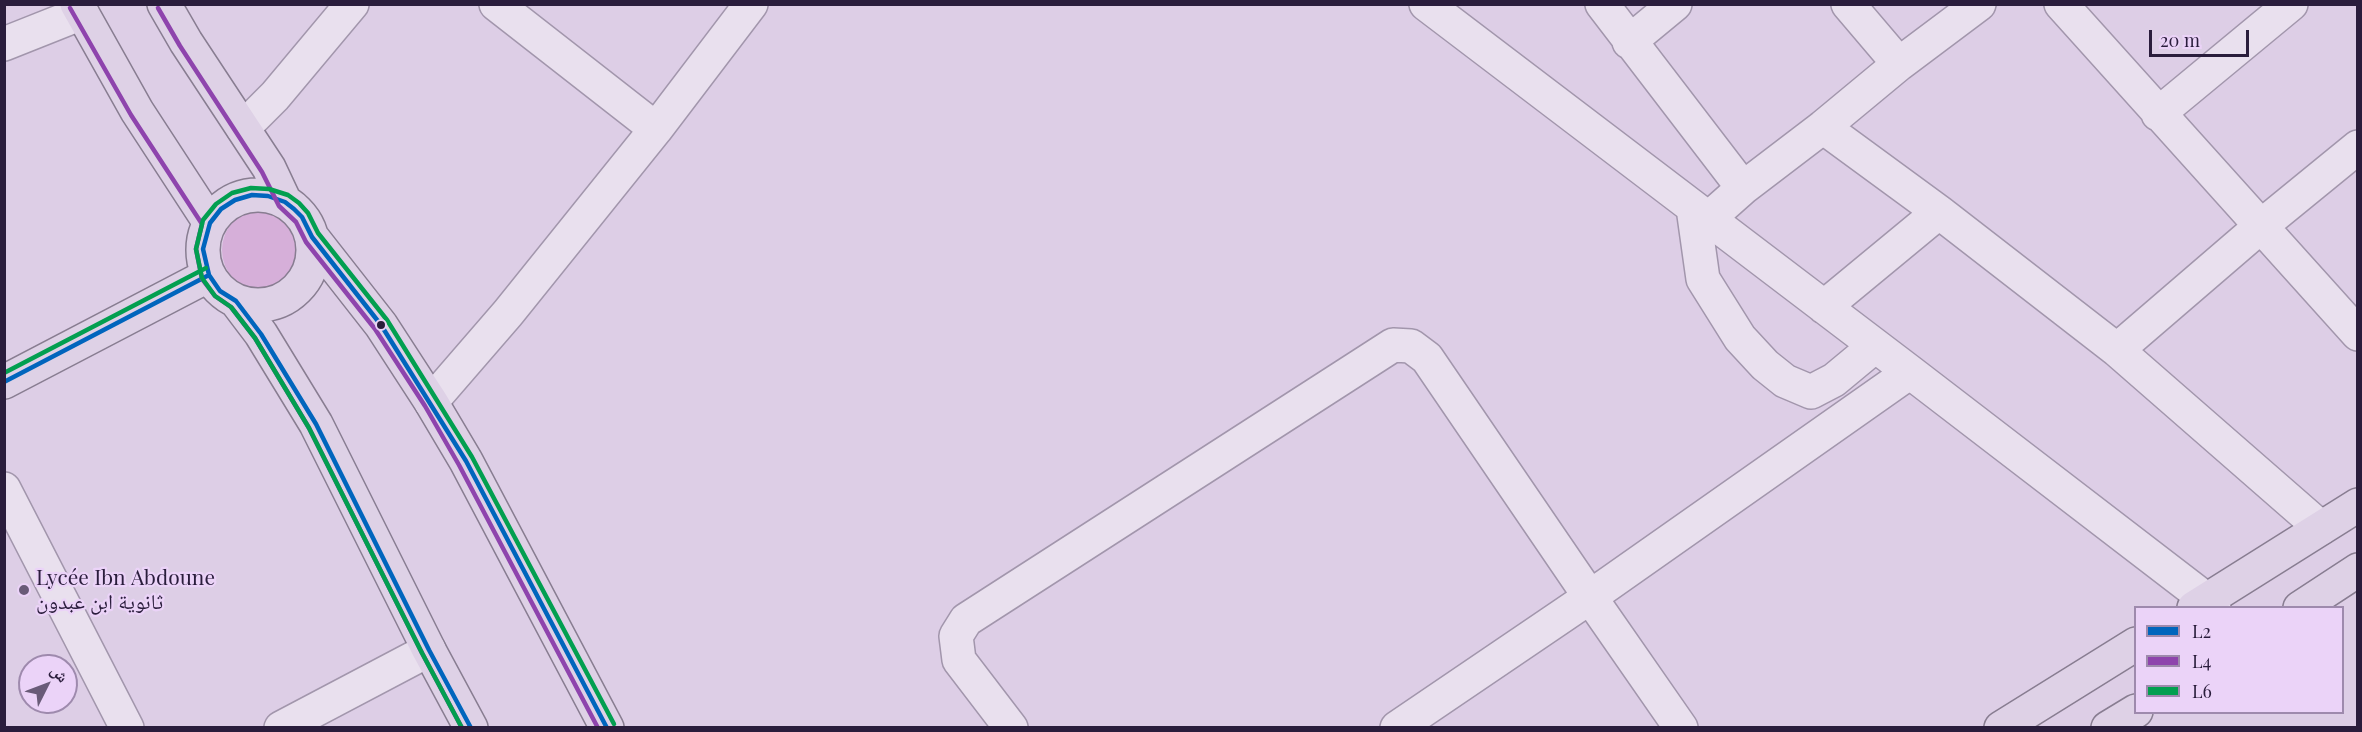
<!DOCTYPE html>
<html>
<head>
<meta charset="utf-8">
<style>
  body { margin:0 }
  #map { position:relative; width:2362px; height:732px; overflow:hidden; background:#ddcee6; font-family:"Playfair Display","Noto Naskh Arabic",serif }
  canvas { display:block }
  .frame { position:absolute; inset:0; border:6px solid #2a1d3c; pointer-events:none }
  .legend { position:absolute; left:2134px; top:606px; width:210px; height:108px; box-sizing:border-box; background:#ebd3f8; border:2px solid #9e8aad; margin:0; padding:8px 10px; list-style:none; font-size:18px; color:#2a1d3c }
  .legend li { display:flex; align-items:center; gap:12px; height:30px }
  .legend b { width:30px; border:2px solid #9e8aad }
  .north { position:absolute; left:18px; top:654px; width:60px; height:60px; box-sizing:border-box; background:#ebd3f8; border:2px solid #9e8aad; border-radius:50%; rotate:48deg; font-size:16px; font-weight:700; line-height:24px; text-align:center; color:#2a1d3c }
  .north::after { content:''; display:block; margin:auto; width:21px; height:27px; background:#695b78; clip-path:polygon(50% 0,100% 100%,50% 72%,0 100%) }
  .scale { position:absolute; left:2149px; top:30px; width:100px; height:27px; box-sizing:border-box; border:3px solid #2a1d3c; border-top:0; padding-left:8px; font-size:18px; line-height:21px; white-space:nowrap; color:#2a1d3c; -webkit-text-stroke:4px #ebd3f8; paint-order:stroke }
</style>
</head>
<body>
<div id="map">
<canvas width="2362" height="732"></canvas>
<div class="frame"></div>
<ul class="legend">
<li><b style="height:8px;background:#0065bd"></b>L2</li>
<li><b style="height:8px;background:#8e44ad"></b>L4</li>
<li><b style="height:8px;background:#029f50"></b>L6</li>
</ul>
<div class="north">ش</div>
<div class="scale">20 m</div>
</div>
<script>
const g = document.querySelector('canvas').getContext('2d');
g.lineJoin = 'round';
function fill(path, color) {
  g.fillStyle = color;
  g.fill(path, 'evenodd');
}
function poly(rows) {
  const path = new Path2D();
  for (const r of rows) {
    if (r.length === 3) {
      path.moveTo(r[0] + r[2], r[1]);
      path.arc(r[0], r[1], r[2], 0, 2 * Math.PI);
      continue;
    }
    path.moveTo(r[0], r[1]);
    for (let i = 2; i < r.length; i += 2) path.lineTo(r[i], r[i + 1]);
  }
  return path;
}
function trace(path, color, width, dash) {
  g.strokeStyle = color;
  g.lineWidth = width;
  g.lineCap = dash ? 'butt' : 'round';
  g.setLineDash(dash || []);
  g.stroke(path);
}
function label(font, color, halo, rows, align = 'center') {
  g.font = font + ' "Playfair Display","Noto Naskh Arabic",serif';
  g.lineWidth = 4.5;
  g.setLineDash([]);
  g.textBaseline = 'middle';
  g.strokeStyle = halo;
  g.fillStyle = color;
  for (const [text, x, y, turn = 0] of rows) {
    g.save();
    g.translate(x, y);
    g.rotate((+turn || 0) * Math.PI / 180);
    g.textAlign = isNaN(turn) ? turn : align;
    if (halo) g.strokeText(text, 0, 0);
    g.fillText(text, 0, 0);
    g.restore();
  }
}
const green = poly([
  [264,250,42]
]);
const minor = poly([
  [496,4,656,129],
  [1426,4,1910,372,2207,600,2214,608],
  [1602,4,1743,188],
  [1848,4,1899,64],
  [2061,4,2358,334],
  [1629,42,1675,4],
  [4,44,82,13],
  [2158,114,2291,4],
  [1823,127,1939,212,2117,350,2321,528],
  [243,128,275,96,352,4],
  [1693,208,1703,279,1740,338,1765,365,1785,381,1811,392,1834,380,1875,346],
  [1707,220,1743,188,1823,127,1899,64,1979,4],
  [1824,307,1939,212],
  [2117,350,2260,227,2358,147],
  [431,402,508,313,656,129,751,4],
  [4,489,127,728],
  [281,728,429,650],
  [1011,728,959,660,956,636,966,620,1393,345,1411,346,1427,358,1590,597,1681,728],
  [1397,728,1590,597,1910,372]
]);
const major = poly([
  [77,4,137,111,210,223],
  [164,4,186,42,269,168,285,202],
  [258,250,55],
  [312,237,381,325,431,402,466,461,607,728],
  [236,301,261,334,316,424,429,650,471,728],
  [4,382,209,275],
  [2194,608,2358,505],
  [2300,608,2358,570],
  [2001,728,2136,644],
  [2108,728,2136,711]
]);
const bus1 = poly([
  [4,382,209,275],
  [471,728,429,650,316,424,261,334,236,301,220,291,209,275,203,249,210,223,221,209,235,200,252,195,268,196,285,202,294,209,302,217,312,237,381,325,466,461,607,728]
]);
const bus2 = poly([
  [70,8,131,115,202,224,196,249,202,279,215,296,231,307,255,338,309,428,422,653,462,728],
  [158,8,180,46,262,172,279,206,296,222,306,242,375,329,425,406,459,465,598,728]
]);
const bus3 = poly([
  [4,373,206,268],
  [462,728,422,653,309,428,255,338,231,307,215,296,202,278,196,249,203,220,216,204,232,193,251,188,269,189,288,195,299,203,308,213,318,233,387,320,472,457,614,724]
]);
const markers = [
  [381,325,5,"#2a1d3c"],
  [24,590,6,"#695b78"]
];
const poiNames = [
  ["Lycée Ibn Abdoune",36,578],
  ["ثانوية ابن عبدون",36,602]
];
fill(green, '#d6afd9');
trace(minor, '#a296ac', 36);
trace(major, '#887d91', 36);
trace(minor, '#e9e0ee', 33);
trace(major, '#ded1e6', 33);
trace(bus1, '#0065bd', 4.5);
trace(bus2, '#8e44ad', 4.5);
trace(bus3, '#029f50', 4.5);
for (const [x, y, r, color] of markers) {
  const dot = new Path2D();
  dot.arc(x, y, r, 0, 2 * Math.PI);
  g.fillStyle = color;
  g.fill(dot);
  trace(dot, '#ebd3f8', 2);
}
label('21px', '#2a1d3c', '#ebd3f8', poiNames, 'left');
</script>
</body>
</html>
